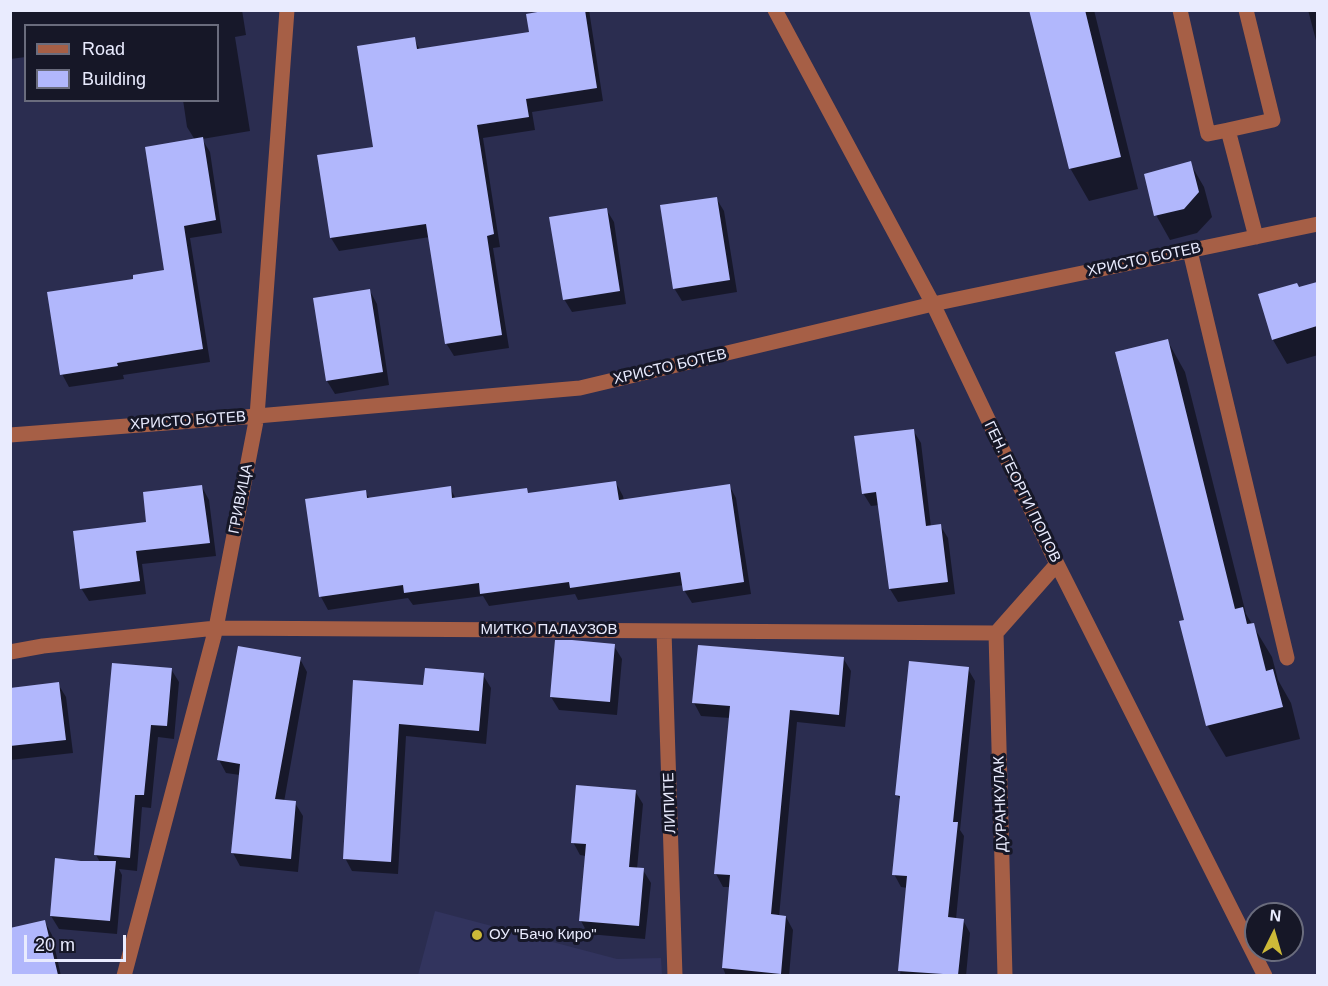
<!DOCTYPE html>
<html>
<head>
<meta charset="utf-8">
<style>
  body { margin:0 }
  #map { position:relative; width:1328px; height:986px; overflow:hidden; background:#2b2d50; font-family:Arial,sans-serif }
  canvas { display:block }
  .frame { position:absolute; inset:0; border:12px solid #e9ebfe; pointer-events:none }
  .legend { position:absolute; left:24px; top:24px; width:195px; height:78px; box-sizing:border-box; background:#161727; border:2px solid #6a6c7d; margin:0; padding:8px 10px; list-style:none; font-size:18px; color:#e9ebfe }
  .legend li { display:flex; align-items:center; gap:12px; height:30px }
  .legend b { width:30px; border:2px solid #6a6c7d }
  .north { position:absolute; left:1244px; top:902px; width:60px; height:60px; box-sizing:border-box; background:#161727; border:2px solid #6a6c7d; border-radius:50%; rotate:5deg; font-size:16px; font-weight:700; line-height:24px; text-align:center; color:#e9ebfe }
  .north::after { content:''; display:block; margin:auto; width:21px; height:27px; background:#cdb938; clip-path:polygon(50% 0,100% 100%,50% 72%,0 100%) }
  .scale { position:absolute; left:24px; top:935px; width:102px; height:27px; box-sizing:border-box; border:3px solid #e9ebfe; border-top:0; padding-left:8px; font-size:18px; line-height:21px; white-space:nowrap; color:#e9ebfe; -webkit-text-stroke:4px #161727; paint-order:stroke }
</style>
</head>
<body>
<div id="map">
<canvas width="1328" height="986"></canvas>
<div class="frame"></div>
<ul class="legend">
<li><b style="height:8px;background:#a65f46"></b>Road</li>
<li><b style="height:16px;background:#b1b7fc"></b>Building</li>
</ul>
<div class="north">N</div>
<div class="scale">20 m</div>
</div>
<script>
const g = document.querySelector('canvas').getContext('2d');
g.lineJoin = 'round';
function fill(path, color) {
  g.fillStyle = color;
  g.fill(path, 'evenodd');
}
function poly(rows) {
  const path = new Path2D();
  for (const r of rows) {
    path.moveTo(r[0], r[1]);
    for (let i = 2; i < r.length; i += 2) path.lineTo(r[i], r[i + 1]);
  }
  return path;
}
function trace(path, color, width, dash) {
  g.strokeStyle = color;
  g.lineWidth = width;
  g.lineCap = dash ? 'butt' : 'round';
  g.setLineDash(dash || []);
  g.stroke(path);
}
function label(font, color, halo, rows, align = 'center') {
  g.font = font + ' Arial,sans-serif';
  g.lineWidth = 6;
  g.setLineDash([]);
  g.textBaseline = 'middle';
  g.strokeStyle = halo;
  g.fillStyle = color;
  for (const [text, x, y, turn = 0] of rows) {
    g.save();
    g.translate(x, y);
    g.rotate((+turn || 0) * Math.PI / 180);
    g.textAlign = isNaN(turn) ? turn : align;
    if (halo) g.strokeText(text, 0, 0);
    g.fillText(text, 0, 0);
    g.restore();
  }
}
const built = poly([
  [435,911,617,959,661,958,662,975,418,975]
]);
const shadow = poly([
  [10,10,242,10,246,35,235,37,250,131,202,139,210,152,222,233,190,238,210,362,123,375,124,379,69,387,62,374,135,280,166,271,195,140,187,127,183,100,218,100,218,26,26,26,26,57,10,59],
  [552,10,589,10,603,101,532,112,535,130,483,138,500,247,493,248,509,348,454,356,446,343,430,237,339,251,331,238,319,157,375,148,414,39,420,50,531,33],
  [1031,10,1094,10,1138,189,1089,201,1070,168],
  [1308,10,1318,10,1318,48],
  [1190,163,1204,187,1212,217,1197,233,1170,240,1156,215],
  [716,198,724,211,737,292,682,301,674,288],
  [606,209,614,222,626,304,572,312,564,299],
  [1318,283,1318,355,1287,364,1273,340,1260,295,1299,289],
  [370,291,377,304,389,385,335,394,327,381],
  [1167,340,1185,372,1246,614,1272,657,1278,680,1291,703,1300,739,1226,757,1207,725,1186,621],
  [913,430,921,443,931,527,940,525,948,538,955,594,898,602,890,589,880,505,871,506,863,493],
  [616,483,623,496,624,501,729,485,736,498,751,594,692,603,684,590,684,585,578,600,575,594,489,606,483,596,413,605,408,598,328,610,321,597,365,492,370,499,450,488,456,499,526,489,529,495],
  [202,487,209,500,216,556,142,564,146,594,89,601,81,588,148,523],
  [614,646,622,659,617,715,559,710,551,697],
  [843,658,851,671,845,727,797,722,779,917,786,917,793,930,789,976,726,976,723,968,730,887,723,887,716,874,730,718,701,716,694,703],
  [300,659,307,672,284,802,295,803,303,816,298,872,240,866,233,853,240,775,226,773,219,760],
  [171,669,179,682,174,739,158,737,151,808,142,807,137,871,119,869,122,875,117,934,59,929,51,916,100,862,96,855],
  [968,669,975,681,960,830,964,836,956,919,963,920,970,933,966,976,900,976,908,888,901,887,894,874,901,801,897,795],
  [483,675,491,688,486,744,406,736,398,874,352,871,345,858,355,682,424,686],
  [58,684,66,697,73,753,10,760,10,689],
  [635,791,643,804,637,869,643,870,651,883,645,939,588,934,581,921,586,856,580,855,573,842],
  [45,922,52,935,61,976,10,976,10,930]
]);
const building = poly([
  [549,10,585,10,597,88,526,99,529,117,477,125,494,234,487,236,502,335,445,344,426,224,330,238,317,155,373,147,357,46,415,37,417,49,529,32,526,14],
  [1029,10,1085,10,1121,157,1069,169],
  [203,137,216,220,184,226,203,349,117,363,118,366,60,375,47,292,133,279,133,275,164,270,145,147],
  [1191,161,1199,192,1184,209,1154,216,1144,174],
  [717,197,730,280,673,289,660,205],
  [607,208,620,291,563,300,549,217],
  [1317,282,1317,326,1272,340,1258,294,1297,283,1299,287],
  [370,289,383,372,326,381,313,298],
  [1168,339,1235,609,1243,607,1247,624,1254,623,1266,671,1273,669,1283,707,1206,726,1179,621,1184,620,1115,352],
  [914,429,926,526,941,524,948,582,889,589,876,492,862,494,854,436],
  [616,481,619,500,730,484,744,582,683,591,680,572,570,588,569,582,480,594,479,583,404,593,403,585,319,597,305,499,366,490,367,498,451,486,452,498,527,488,528,493],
  [202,485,210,543,136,551,140,581,80,589,73,531,146,522,143,492],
  [555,640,572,640,615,644,610,702,550,697],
  [698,645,844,657,839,715,790,710,771,914,786,916,781,974,722,968,730,875,714,874,730,706,692,703],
  [238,646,301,657,275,799,296,801,291,859,231,853,240,764,217,760],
  [909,661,969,667,953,822,958,822,948,917,964,919,958,975,898,971,907,876,892,875,900,796,895,795],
  [112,663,172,668,167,726,151,725,144,795,135,795,130,858,94,855],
  [425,668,484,673,479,731,399,724,391,862,343,859,353,680,423,685],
  [59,682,66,740,10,746,10,688],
  [576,785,636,790,629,867,644,868,639,926,579,921,586,844,571,843],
  [55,858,81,861,116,861,110,921,50,916],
  [45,920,58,975,10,975,10,928]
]);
const minor = poly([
  [775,10,933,304,1057,564,1265,976],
  [1180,10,1208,134,1228,130],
  [1246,10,1273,120,1228,130,1256,237],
  [1190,251,1287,658],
  [10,435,257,416,580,388,933,304,1318,224],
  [664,631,675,976],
  [996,633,1005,976],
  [10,652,43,646,216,628,996,633,1057,564],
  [124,976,216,628,257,416,287,10]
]);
const markers = [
  [477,935,6,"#cdb938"]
];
const streetNames = [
  ["ХРИСТО БОТЕВ",1144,260,-12],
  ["ХРИСТО БОТЕВ",670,367,-13],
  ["ХРИСТО БОТЕВ",188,421,-4],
  ["ГЕН. ГЕОРГИ ПОПОВ",1022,492,64],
  ["ГРИВИЦА",241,499,-79],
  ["МИТКО ПАЛАУЗОВ",549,630],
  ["ЛИПИТЕ",670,803,-92],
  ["ДУРАНКУЛАК",1001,804,-92]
];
const poiNames = [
  ["ОУ \"Бачо Киро\"",489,935]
];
fill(built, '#32345e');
fill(shadow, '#0007');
fill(building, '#b1b7fc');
trace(minor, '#a65f46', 15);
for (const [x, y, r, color] of markers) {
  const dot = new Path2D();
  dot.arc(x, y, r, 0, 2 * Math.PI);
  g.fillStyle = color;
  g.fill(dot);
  trace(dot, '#161727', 2);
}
label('15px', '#e9ebfe', '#161727', streetNames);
label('15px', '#e9ebfe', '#161727', poiNames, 'left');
</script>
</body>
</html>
